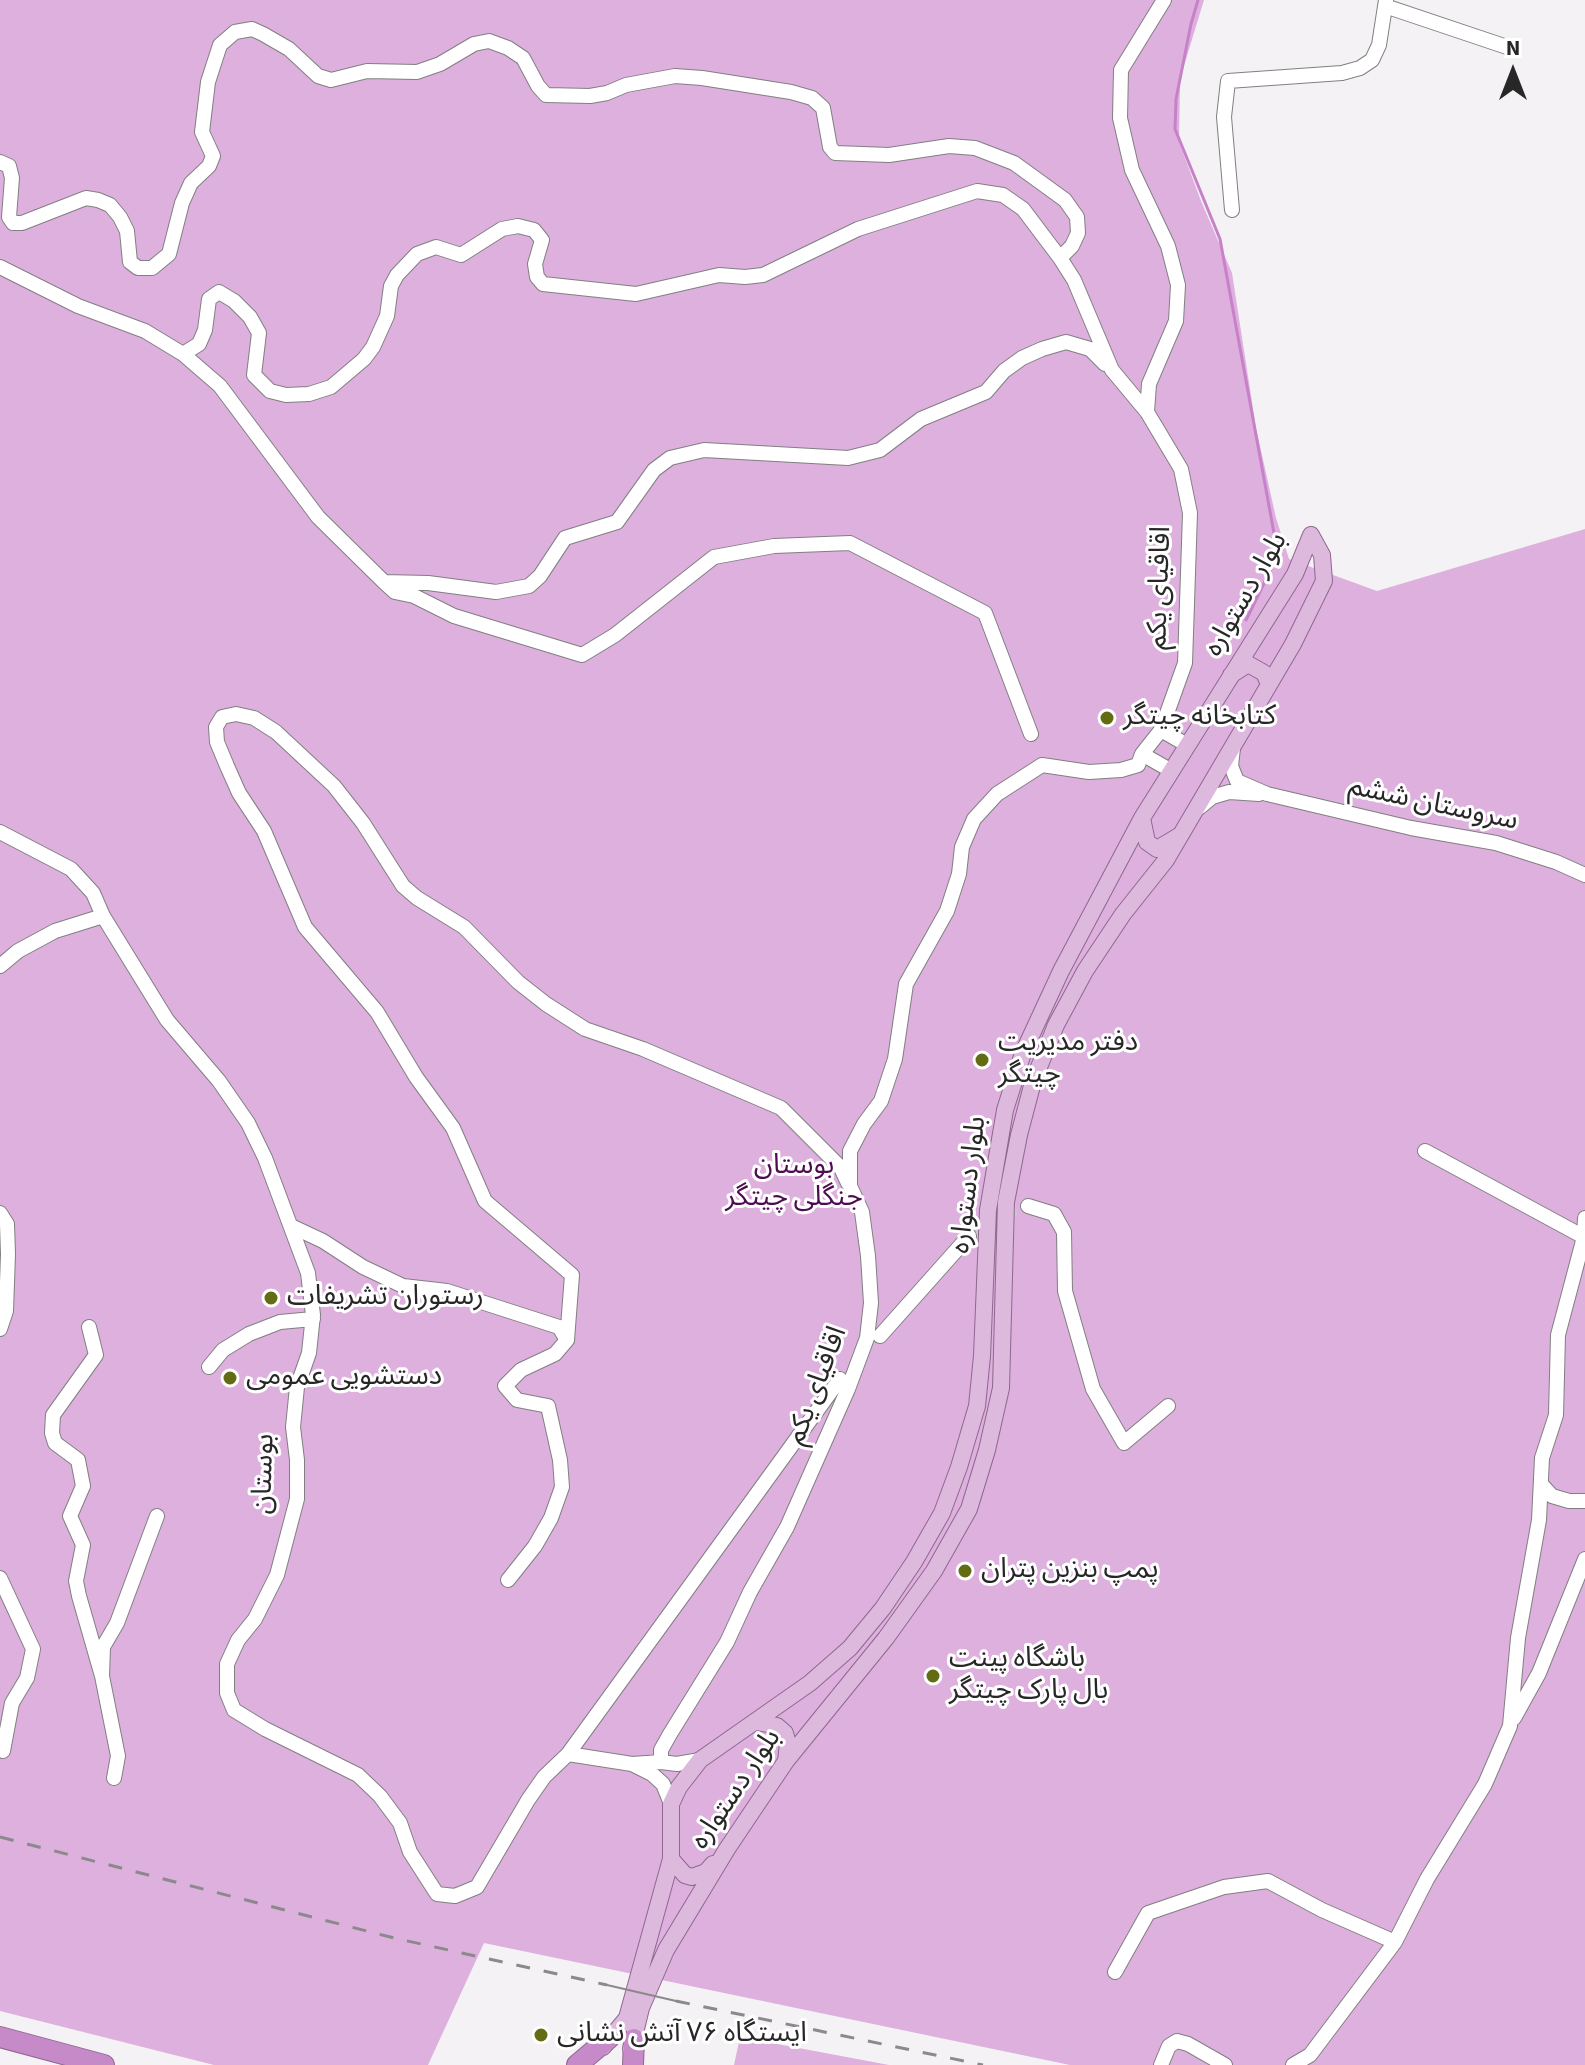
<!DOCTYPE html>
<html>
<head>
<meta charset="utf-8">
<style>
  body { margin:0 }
  #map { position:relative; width:1585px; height:2065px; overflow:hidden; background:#f5f2f5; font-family:"Source Sans 3",sans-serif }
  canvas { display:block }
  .north { position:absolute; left:1473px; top:32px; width:80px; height:80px; -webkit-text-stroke:6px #fff; paint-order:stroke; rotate:0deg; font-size:22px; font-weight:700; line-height:32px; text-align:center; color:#282728 }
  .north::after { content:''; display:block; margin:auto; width:28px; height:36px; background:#282728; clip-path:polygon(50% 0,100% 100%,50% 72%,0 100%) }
</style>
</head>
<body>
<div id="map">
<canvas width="1585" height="2065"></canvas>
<div class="north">N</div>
</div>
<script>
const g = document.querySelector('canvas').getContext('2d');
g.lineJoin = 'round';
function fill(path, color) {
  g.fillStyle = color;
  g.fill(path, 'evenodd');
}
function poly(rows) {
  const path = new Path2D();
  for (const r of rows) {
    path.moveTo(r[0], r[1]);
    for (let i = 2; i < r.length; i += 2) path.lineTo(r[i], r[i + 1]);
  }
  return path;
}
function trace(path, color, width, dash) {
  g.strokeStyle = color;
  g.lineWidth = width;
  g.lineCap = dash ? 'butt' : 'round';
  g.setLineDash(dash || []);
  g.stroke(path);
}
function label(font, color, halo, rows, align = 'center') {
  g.font = font + ' "Source Sans 3","Noto Sans Arabic",sans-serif';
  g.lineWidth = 6;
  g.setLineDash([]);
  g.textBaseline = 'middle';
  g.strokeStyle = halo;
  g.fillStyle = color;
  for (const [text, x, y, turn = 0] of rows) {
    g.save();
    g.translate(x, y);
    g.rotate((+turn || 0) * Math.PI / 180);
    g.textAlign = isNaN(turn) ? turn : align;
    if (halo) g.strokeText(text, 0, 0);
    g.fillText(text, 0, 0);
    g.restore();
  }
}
const green = poly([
  [0,0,1204,0,1180,79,1179,142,1201,201,1232,273,1256,428,1276,518,1289,559,1377,591,1585,529,1585,2065,1070,2065,484,1943,428,2065,214,2065,0,2011],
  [740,2037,889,2065,734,2065]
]);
const stream = poly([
  [1198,0,1191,24,1176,99,1175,129,1220,239,1278,555,1246,620]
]);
const minorTunnel = poly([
  [969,1236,996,1213,1028,1206]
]);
const minor = poly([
  [1385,6,1510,48],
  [0,162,9,166,12,178,9,217,13,223,22,223,86,198,98,200,110,205,120,217,127,231,130,262,138,268,152,268,169,254,182,203,191,183,209,166,213,156,202,132,208,82,220,45,235,32,252,29,263,34,289,49,318,76,331,80,367,71,417,72,440,64,474,44,489,41,508,48,523,58,538,86,546,95,590,96,607,93,626,85,675,76,702,78,791,92,812,98,823,108,830,147,835,153,889,155,949,146,975,148,1014,163,1065,200,1077,217,1078,233,1072,246,1060,258,1074,280,1112,370,1147,412,1181,469,1190,513,1185,663,1161,730,1142,754,1138,765,1121,770,1089,772,1042,765,997,794,974,819,962,847,959,874,947,911,906,984,895,1059,881,1101,864,1124,850,1151,850,1186,862,1212,868,1256,871,1303,867,1338,848,1389,787,1527,750,1592,727,1642,670,1734,661,1750,661,1762],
  [1232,210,1224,117,1228,81,1342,73,1360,68,1372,60,1379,45,1386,0],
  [0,267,78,306,145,331,183,354,220,386,318,517,384,582,428,583,496,592,529,586,540,576,565,538,617,522,654,470,670,458,704,450,848,458,880,450,921,419,986,392,1004,371,1022,358,1042,349,1066,342,1090,349,1105,364],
  [183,354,199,344,205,330,209,299,219,292,234,301,250,317,259,333,254,375,270,391,286,395,309,394,331,387,364,359,373,347,387,316,391,286,397,275,417,254,436,247,461,255,502,229,518,226,534,230,542,240,535,264,537,277,543,284,636,294,719,275,745,277,763,275,858,229,977,191,1003,195,1023,209,1060,258],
  [1147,412,1149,384,1176,321,1178,285,1168,246,1132,170,1120,118,1121,70,1164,0],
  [384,582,395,592,414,596,454,616,582,655,615,635,714,557,774,546,850,543,985,613,1031,734],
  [1161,730,1187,745],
  [1233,748,1231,766,1237,781,1267,794,1411,828,1496,843,1556,862,1585,875],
  [1142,754,1170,770],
  [1200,807,1212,797,1229,792,1259,794],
  [0,832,71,869,93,893,103,916,167,1020,219,1081,248,1123,265,1158,308,1273,313,1315,309,1353,297,1387,293,1427,297,1460,297,1499,277,1575,255,1619,238,1640,227,1664,227,1693,234,1710,265,1729,358,1775,380,1796,400,1823,410,1852,437,1894,455,1896,477,1887,528,1800,544,1777,568,1754,632,1764],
  [0,966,18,951,55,931,103,916],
  [1425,1151,1584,1237],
  [1028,1206,1054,1214,1064,1232,1065,1291,1093,1389,1124,1443,1168,1406],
  [0,1213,7,1224,8,1254,6,1311,0,1329],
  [291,1226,323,1241,363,1267,403,1286,447,1291,559,1327,567,1340,555,1354,521,1370,505,1386,517,1400,548,1406,560,1460,562,1487,551,1518,535,1546,508,1580],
  [89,1327,96,1355,53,1415,52,1433,55,1443,78,1460,83,1486,70,1516,83,1545,76,1581,79,1596,102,1676],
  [880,1336,969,1236],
  [567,1340,572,1275,485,1201,453,1128,416,1077,377,1012,305,927,264,831,239,793,227,766,217,742,216,727,222,717,236,714,254,718,276,732,334,786,363,823,403,886,417,898,464,927,518,982,546,1004,585,1029,643,1049,781,1108,841,1168,848,1183],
  [209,1367,223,1350,249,1334,280,1322,313,1319],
  [1541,1484,1552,1496,1569,1501,1585,1501],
  [0,1578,33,1649,27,1678,12,1703,3,1751],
  [1514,1718,1539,1673,1585,1559],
  [568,1754,840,1379],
  [114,1778,118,1756,102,1676,103,1647,117,1623,157,1516],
  [671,1804,663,1784,652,1774,632,1764,661,1762,677,1764,700,1760],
  [1115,1972,1148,1913,1224,1887,1268,1881,1322,1910,1395,1942],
  [1161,2065,1169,2046,1177,2041,1188,2044,1225,2065],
  [1293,2065,1310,2055,1395,1942,1427,1879,1485,1784,1510,1726,1518,1638,1539,1520,1542,1458,1556,1415,1558,1335,1584,1237,1585,1218]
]);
const major = poly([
  [1231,675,1248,664,1264,673,1269,684],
  [1142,818,1147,842,1157,849,1179,836],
  [757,1722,777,1726,785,1733,788,1744,786,1761],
  [671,1859,685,1875,692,1877,706,1872,713,1864],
  [603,2047,627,2018,671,1859,671,1804,679,1787,700,1760,810,1683,850,1648,883,1608,914,1562,942,1513,959,1467,977,1406,982,1356,988,1210,1005,1110,1023,1053,1061,971,1142,818,1295,574,1311,535],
  [631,2049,641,2008,666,1950,727,1849,786,1761,886,1638,934,1571,969,1509,987,1450,1001,1388,1006,1202,1019,1135,1033,1082,1056,1025,1085,971,1123,914,1166,860,1293,644,1324,581,1322,555,1311,535]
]);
const highway = poly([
  [0,2037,104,2065],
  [577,2065,609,2038],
  [633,2065,634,2039]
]);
const tram = poly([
  [607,1985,676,2001]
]);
const rail = poly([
  [0,1837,394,1938,607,1985],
  [676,2001,983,2065]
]);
const markers = [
  [1107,718,8,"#636c13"],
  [982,1060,8,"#636c13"],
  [271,1298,8,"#636c13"],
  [230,1378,8,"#636c13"],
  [965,1571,8,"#636c13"],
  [933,1676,8,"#636c13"],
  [541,2035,8,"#636c13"]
];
const streetNames = [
  ["اقاقیای یکم",1161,588,-88],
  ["بلوار دستواره",1247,595,-60],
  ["سروستان ششم",1433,805,12],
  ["بلوار دستواره",970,1185,-83],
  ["اقاقیای یکم",818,1386,-69],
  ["بوستان",265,1474,-88],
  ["بلوار دستواره",737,1790,-56]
];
const poiNames = [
  ["کتابخانه چیتگر",1123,718],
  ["دفتر مدیریت",998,1044],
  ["چیتگر",998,1076],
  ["رستوران تشریفات",287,1298],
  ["دستشویی عمومی",246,1378],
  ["پمپ بنزین پتران",981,1571],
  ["باشگاه پینت",949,1660],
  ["بال پارک چیتگر",949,1692],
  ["ایستگاه ۷۶ آتش نشانی",557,2035]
];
const parkNames = [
  ["بوستان",794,1167],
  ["جنگلی چیتگر",794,1199]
];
fill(green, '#ddb0de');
trace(stream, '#c781c9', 3);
trace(minorTunnel, '#ccc9cc', 14, [14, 7]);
trace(minor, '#827f82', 16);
trace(major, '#8f6790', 18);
trace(highway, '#8f6790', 22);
trace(minor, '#fff', 14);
trace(major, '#ddb9de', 16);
trace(highway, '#c68ac8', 20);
trace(tram, '#8b898b', 2);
trace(rail, '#8b898b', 3, [14, 14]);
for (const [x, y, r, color] of markers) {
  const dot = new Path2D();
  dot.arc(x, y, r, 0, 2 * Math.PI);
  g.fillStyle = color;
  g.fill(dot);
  trace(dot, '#fff', 3);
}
label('28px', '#282728', '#fff', streetNames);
label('28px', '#282728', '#fff', poiNames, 'left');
label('28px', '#4d0c51', '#fff', parkNames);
</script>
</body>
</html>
